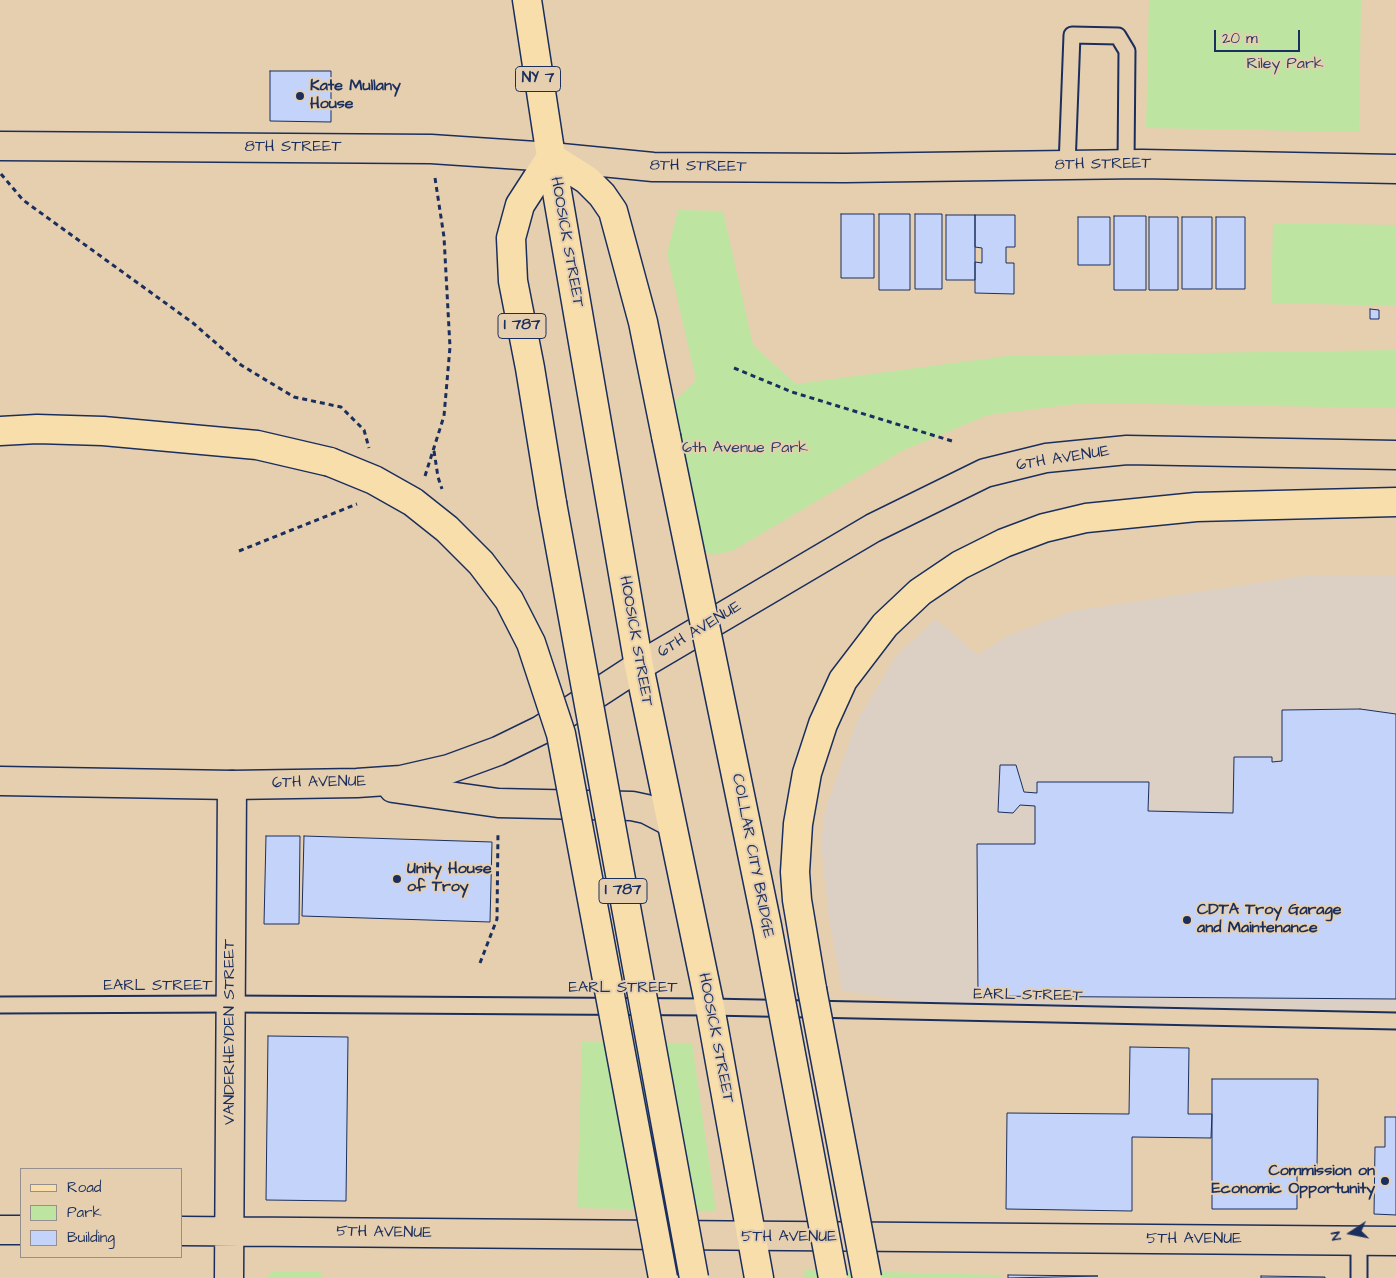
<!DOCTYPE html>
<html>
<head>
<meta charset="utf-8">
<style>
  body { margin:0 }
  #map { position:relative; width:1396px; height:1278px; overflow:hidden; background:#e6cfaf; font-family:"Architects Daughter",sans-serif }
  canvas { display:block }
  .legend { position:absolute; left:20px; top:1168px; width:162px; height:90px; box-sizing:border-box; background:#e6cfaf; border:1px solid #958f8f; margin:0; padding:6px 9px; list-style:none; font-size:15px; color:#1b2f5e }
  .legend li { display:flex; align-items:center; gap:10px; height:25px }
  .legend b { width:25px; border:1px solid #958f8f }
  .north { position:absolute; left:1326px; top:1208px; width:50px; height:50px; -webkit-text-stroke:4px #e6cfaf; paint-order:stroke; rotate:259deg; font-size:14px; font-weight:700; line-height:20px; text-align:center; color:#1b2f5e }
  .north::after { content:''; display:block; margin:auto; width:18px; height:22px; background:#1b2f5e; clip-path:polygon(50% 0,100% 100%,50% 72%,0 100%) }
  .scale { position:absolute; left:1214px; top:30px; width:86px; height:22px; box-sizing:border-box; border:2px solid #1b2f5e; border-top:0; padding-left:6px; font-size:15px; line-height:18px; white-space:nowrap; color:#1b2f5e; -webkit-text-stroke:4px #e6cfaf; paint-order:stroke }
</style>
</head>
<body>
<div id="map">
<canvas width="1396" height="1278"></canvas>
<ul class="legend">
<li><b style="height:6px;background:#f8deab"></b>Road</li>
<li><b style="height:14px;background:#bde5a1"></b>Park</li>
<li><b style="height:14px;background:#c3d3f9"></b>Building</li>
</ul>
<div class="north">N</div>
<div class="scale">20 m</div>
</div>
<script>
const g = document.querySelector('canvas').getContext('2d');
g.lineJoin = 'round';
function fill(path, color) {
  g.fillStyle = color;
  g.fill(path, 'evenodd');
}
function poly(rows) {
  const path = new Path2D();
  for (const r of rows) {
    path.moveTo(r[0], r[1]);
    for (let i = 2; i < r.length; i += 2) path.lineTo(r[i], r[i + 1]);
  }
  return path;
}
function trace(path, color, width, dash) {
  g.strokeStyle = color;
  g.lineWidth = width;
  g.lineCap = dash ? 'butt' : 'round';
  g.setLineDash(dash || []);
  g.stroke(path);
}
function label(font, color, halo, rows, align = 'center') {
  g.font = font + ' "Architects Daughter",sans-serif';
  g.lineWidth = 4;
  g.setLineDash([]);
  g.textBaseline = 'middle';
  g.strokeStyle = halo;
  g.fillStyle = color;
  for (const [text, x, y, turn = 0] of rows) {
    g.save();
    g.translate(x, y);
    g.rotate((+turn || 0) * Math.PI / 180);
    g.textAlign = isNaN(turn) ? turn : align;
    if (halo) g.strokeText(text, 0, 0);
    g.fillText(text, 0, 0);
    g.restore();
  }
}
const built = poly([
  [1309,575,1396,576,1396,1010,974,1005,896,999,842,991,828,912,821,842,825,810,857,721,895,657,936,619,978,655,1007,636,1072,611]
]);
const green = poly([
  [1149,0,1361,0,1359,132,1146,128],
  [678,210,723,211,753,345,796,384,1007,356,1396,350,1396,408,1084,403,988,415,902,451,732,551,713,555,674,534,651,424,696,380,667,254],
  [1273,223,1396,225,1396,306,1271,303],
  [582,1042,692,1043,716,1211,577,1208],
  [804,1270,1002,1275,1002,1278,805,1278],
  [273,1271,322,1271,322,1278,266,1278]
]);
const building = poly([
  [270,71,331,71,331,122,270,121,270,71],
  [841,214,874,214,874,278,841,278,841,214],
  [879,214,910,214,910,290,879,290,879,214],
  [915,214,942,214,942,289,915,289,915,214],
  [946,215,975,215,975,280,946,280,946,215],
  [975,215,1015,215,1015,247,1006,247,1006,263,1014,263,1014,294,975,293,975,262,982,263,982,248,975,247,975,215],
  [1114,216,1146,216,1146,290,1114,290,1114,216],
  [1078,217,1110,217,1110,265,1078,265,1078,217],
  [1149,217,1178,217,1178,290,1149,290,1149,217],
  [1182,217,1212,217,1212,289,1182,289,1182,217],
  [1216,217,1245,217,1245,289,1216,289,1216,217],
  [1370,309,1379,310,1379,319,1370,319,1370,309],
  [1360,709,1396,714,1396,999,978,996,977,844,1035,844,1035,806,1020,805,1013,813,998,812,1000,765,1016,765,1024,792,1037,793,1037,782,1149,782,1148,811,1233,813,1234,757,1272,757,1272,762,1282,761,1282,710,1360,709],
  [266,836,300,836,299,924,264,924,266,836],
  [304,836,492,842,490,922,302,916,304,836],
  [268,1036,348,1037,346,1201,266,1200,268,1036],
  [1130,1047,1189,1048,1188,1114,1212,1114,1211,1138,1132,1137,1132,1211,1006,1209,1007,1113,1129,1114,1130,1047],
  [1212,1079,1318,1079,1317,1169,1297,1169,1297,1209,1212,1209,1212,1079],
  [1385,1117,1396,1117,1396,1215,1374,1214,1375,1147,1385,1147,1385,1117],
  [1008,1275,1098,1276,1008,1278,1008,1275],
  [1261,1276,1325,1277,1325,1278,1261,1278,1261,1276]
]);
const path = poly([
  [1,174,23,200,193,323,241,365,294,397,341,407,364,430,369,448],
  [734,368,792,392,952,441],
  [434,451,438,477,442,489],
  [425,476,444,416,450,347,444,237,435,178],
  [239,551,357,504],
  [480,963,497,919,498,832]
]);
const lane = poly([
  [1067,166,1072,35,1118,36,1127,51,1126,165],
  [0,1005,231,1004,710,1007,1396,1021],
  [1359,1278,1359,1241]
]);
const street = poly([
  [0,146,431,149,551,157],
  [0,1230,21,1230],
  [181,1231,1396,1241],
  [229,1278,232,785]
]);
const secondary = poly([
  [551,157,653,167,845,168,1142,164,1396,169],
  [0,781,232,785,357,783,401,780,449,769,498,751,541,730,639,666,873,528,985,473,1046,458,1127,450,1396,455],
  [393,788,498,803,632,806,646,809,669,821]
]);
const primary = poly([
  [551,157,639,666,710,1007,759,1278]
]);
const highway = poly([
  [527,0,551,157],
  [551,157,520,205,511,238,513,281,530,368,552,503],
  [551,157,587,180,602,195,613,211,643,322,666,436],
  [0,431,37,429,103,431,257,445,330,462],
  [812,989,797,900,795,872,798,824,807,773,823,724,843,680,885,625,920,592,960,565,1004,543,1044,528,1086,518,1196,507,1396,502]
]);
const highwayBridge = poly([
  [666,436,767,926,833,1278],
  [330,462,374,480,413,502,447,529,481,563,509,600,531,643,561,734,663,1278],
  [552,503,694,1278],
  [812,989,867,1278]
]);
const markers = [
  [300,96,5,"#1b2f5e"],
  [397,879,5,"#1b2f5e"],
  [1187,920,5,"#1b2f5e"],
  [1385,1181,5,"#1b2f5e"]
];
const shields = [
  [538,79,45],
  [522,326,48],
  [623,891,48]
];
const shieldNames = [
  ["NY 7",538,79],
  ["I 787",522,326],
  ["I 787",623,891]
];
const parkNames = [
  ["Riley Park",1285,65],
  ["6th Avenue Park",745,449]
];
const poiNames = [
  ["Kate Mullany",310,87],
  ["House",310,105],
  ["Unity House",407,870],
  ["of Troy",407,888],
  ["CDTA Troy Garage",1197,911],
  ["and Maintenance",1197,929],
  ["Commission on",1375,1172,"right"],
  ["Economic Opportunity",1375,1190,"right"]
];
const streetNames = [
  ["8TH STREET",293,148],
  ["8TH STREET",1103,165,-1],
  ["8TH STREET",698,167,1],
  ["HOOSICK STREET",566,242,80],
  ["6TH AVENUE",1063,459,-9],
  ["6TH AVENUE",700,630,-31],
  ["HOOSICK STREET",635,641,80],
  ["6TH AVENUE",319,783,-1],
  ["COLLAR CITY BRIDGE",752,856,79],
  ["EARL STREET",158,987],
  ["EARL STREET",623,989],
  ["EARL STREET",1028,996,1],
  ["VANDERHEYDEN STREET",231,1032,-90],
  ["HOOSICK STREET",715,1038,79],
  ["5TH AVENUE",384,1233,1],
  ["5TH AVENUE",789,1238],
  ["5TH AVENUE",1194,1240]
];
fill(built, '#dcd0c5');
fill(green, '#bde5a1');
fill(building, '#c3d3f9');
trace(building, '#1b2f5e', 1);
trace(lane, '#1b2f5e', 19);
trace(street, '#1b2f5e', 31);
trace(secondary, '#1b2f5e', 31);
trace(primary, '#1b2f5e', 31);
trace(highway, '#1b2f5e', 31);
trace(path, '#1b2f5e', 3, [5, 4]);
trace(lane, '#e6cfaf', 15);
trace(street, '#e6cfaf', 28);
trace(secondary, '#e6cfaf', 28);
trace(primary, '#f8deab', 28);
trace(highway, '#f8deab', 28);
trace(highwayBridge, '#1b2f5e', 31, []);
trace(highwayBridge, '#f8deab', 28);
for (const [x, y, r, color] of markers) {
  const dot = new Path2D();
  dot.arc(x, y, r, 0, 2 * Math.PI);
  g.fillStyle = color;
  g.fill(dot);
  trace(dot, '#e6cfaf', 2);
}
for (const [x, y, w] of shields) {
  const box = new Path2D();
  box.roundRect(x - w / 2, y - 12.5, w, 25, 4);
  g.fillStyle = '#e6cfaf';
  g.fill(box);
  trace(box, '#1b2f5e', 1);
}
label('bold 15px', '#1b2f5e', null, shieldNames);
label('16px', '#2b4165', '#e6cfaf', parkNames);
label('bold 16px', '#1b2f5e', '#e6cfaf', poiNames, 'left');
label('16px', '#1b2f5e', '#e6cfaf', streetNames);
</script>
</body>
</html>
